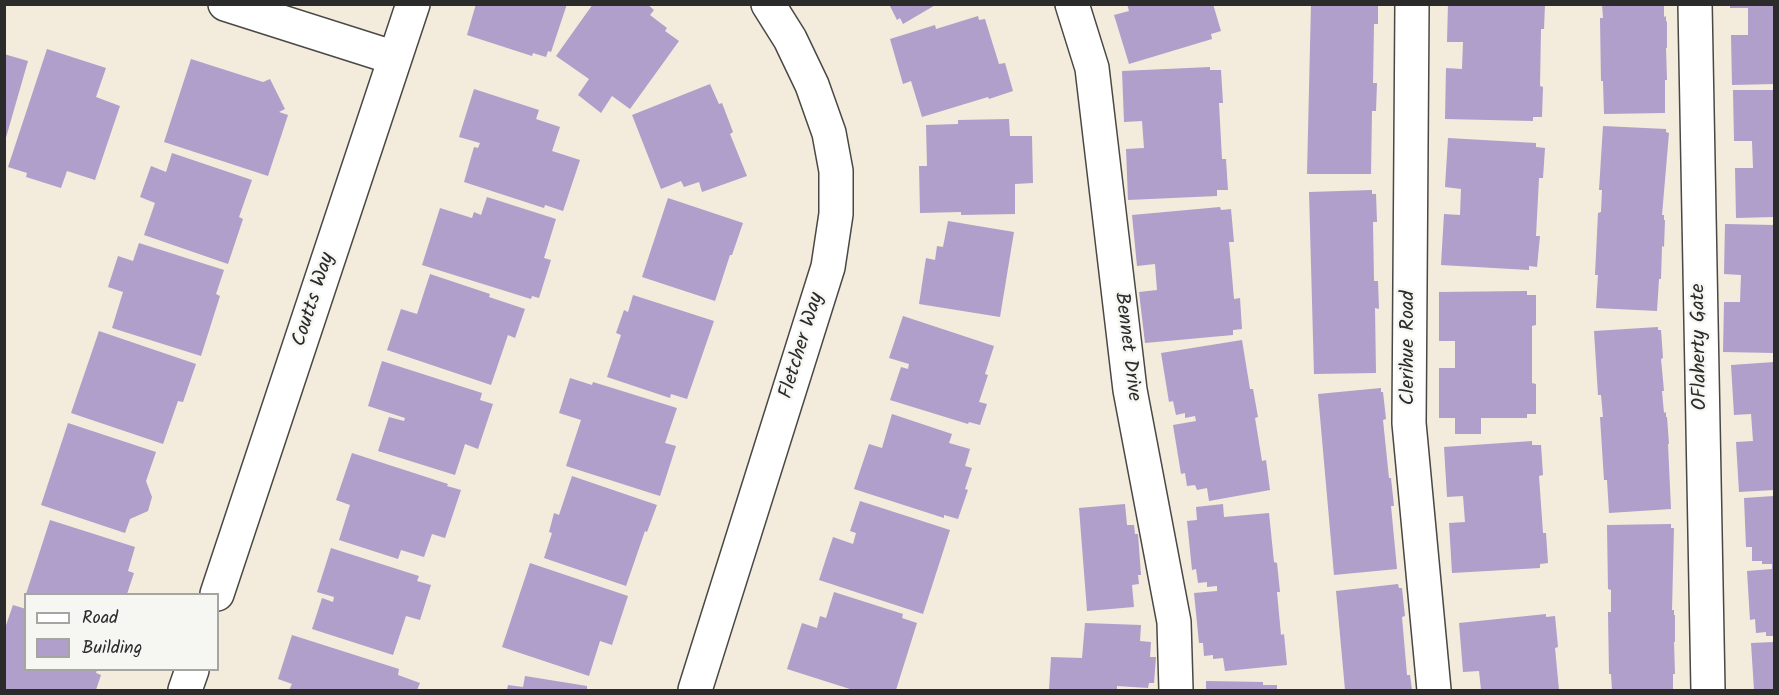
<!DOCTYPE html>
<html>
<head>
<meta charset="utf-8">
<style>
  body { margin:0 }
  #map { position:relative; width:1779px; height:695px; overflow:hidden; background:#f3ebdb; font-family:Kalam,sans-serif }
  canvas { display:block }
  .frame { position:absolute; inset:0; border:6px solid #2b2b2b; pointer-events:none }
  .legend { position:absolute; left:24px; top:593px; width:195px; height:78px; box-sizing:border-box; background:#f6f6f2; border:2px solid #a5a5a2; margin:0; padding:8px 10px; list-style:none; font-size:18px; color:#2b2b2b }
  .legend li { display:flex; align-items:center; gap:12px; height:30px }
  .legend b { width:30px; border:2px solid #a5a5a2 }
</style>
</head>
<body>
<div id="map">
<canvas width="1779" height="695"></canvas>
<div class="frame"></div>
<ul class="legend">
<li><b style="height:8px;background:#fff"></b>Road</li>
<li><b style="height:16px;background:#af9fca"></b>Building</li>
</ul>
</div>
<script>
const g = document.querySelector('canvas').getContext('2d');
g.lineJoin = 'round';
function fill(path, color) {
  g.fillStyle = color;
  g.fill(path, 'evenodd');
}
function poly(rows) {
  const path = new Path2D();
  for (const r of rows) {
    path.moveTo(r[0], r[1]);
    for (let i = 2; i < r.length; i += 2) path.lineTo(r[i], r[i + 1]);
  }
  return path;
}
function trace(path, color, width, dash) {
  g.strokeStyle = color;
  g.lineWidth = width;
  g.lineCap = dash ? 'butt' : 'round';
  g.setLineDash(dash || []);
  g.stroke(path);
}
function label(font, color, halo, rows, align = 'center') {
  g.font = font + ' Kalam,sans-serif';
  g.lineWidth = 5;
  g.setLineDash([]);
  g.textBaseline = 'middle';
  g.strokeStyle = halo;
  g.fillStyle = color;
  for (const [text, x, y, turn = 0] of rows) {
    g.save();
    g.translate(x, y);
    g.rotate((+turn || 0) * Math.PI / 180);
    g.textAlign = isNaN(turn) ? turn : align;
    if (halo) g.strokeText(text, 0, 0);
    g.fillText(text, 0, 0);
    g.restore();
  }
}
const building = poly([
  [476,4,567,4,551,52,548,51,546,57,533,53,532,56,467,35],
  [593,4,647,4,654,10,650,15,667,28,665,31,679,41,630,109,612,96,601,113,578,95,589,79,556,56],
  [889,4,937,4,903,24,900,18,897,20],
  [1127,4,1213,4,1221,31,1211,34,1212,39,1129,64,1114,15,1129,11],
  [1311,4,1378,4,1378,24,1374,24,1373,83,1377,83,1376,111,1372,111,1371,174,1307,174],
  [1448,4,1545,4,1544,29,1541,29,1540,86,1543,87,1542,117,1533,117,1533,121,1445,119,1446,68,1462,69,1463,42,1447,42],
  [1602,4,1664,4,1664,17,1666,16,1666,22,1667,21,1667,48,1666,48,1667,80,1665,80,1665,113,1604,114,1603,81,1601,81,1600,18,1603,18],
  [1730,4,1774,4,1774,84,1732,85,1731,35,1748,35,1748,8,1730,8],
  [978,16,979,20,985,19,999,64,1005,63,1013,91,989,99,988,97,922,117,911,81,903,84,890,39,935,25,936,29],
  [47,49,106,68,96,97,120,106,95,180,67,171,61,188,26,177,27,173,8,167],
  [4,54,28,61,5,141,4,141],
  [191,59,263,82,270,79,285,109,279,112,288,115,268,176,164,142],
  [1210,67,1210,70,1221,70,1223,103,1219,103,1222,159,1226,159,1228,190,1217,190,1217,196,1128,200,1126,149,1144,148,1142,121,1124,122,1122,71],
  [710,84,719,104,722,103,733,132,730,134,747,176,702,192,699,182,684,187,681,181,661,189,632,115],
  [474,89,539,110,536,119,560,127,552,151,580,160,563,211,545,205,544,208,464,182,474,147,478,148,480,143,459,137],
  [1733,90,1774,90,1774,217,1736,218,1735,168,1753,168,1752,141,1734,141],
  [1009,119,1010,136,1032,136,1033,183,1015,184,1015,214,961,215,961,212,920,213,919,166,927,166,926,125,958,124,958,120],
  [1603,126,1666,129,1666,132,1669,133,1662,215,1664,215,1664,220,1665,220,1664,247,1662,246,1661,279,1659,279,1657,311,1596,308,1598,275,1595,275,1598,213,1601,212,1602,190,1599,190],
  [1448,138,1536,143,1536,147,1545,148,1543,178,1539,178,1536,236,1540,236,1537,267,1529,266,1529,270,1441,265,1444,214,1460,215,1461,189,1445,187],
  [172,153,252,180,239,217,243,219,228,264,144,235,155,203,140,197,151,166,166,172],
  [1372,190,1372,194,1376,194,1377,222,1373,222,1374,281,1378,281,1379,309,1375,308,1376,373,1314,374,1309,192],
  [487,197,556,219,544,258,551,260,539,298,532,296,531,299,422,265,440,208,472,218,474,212,481,215],
  [668,198,743,223,732,255,730,255,715,301,642,277],
  [1220,207,1221,210,1231,209,1234,242,1229,242,1234,299,1240,298,1242,329,1233,330,1233,335,1145,343,1139,292,1157,290,1155,264,1137,266,1132,215],
  [948,221,1014,232,1000,317,919,304,926,258,935,260,937,246,943,247],
  [1725,224,1774,225,1774,353,1723,352,1724,302,1740,302,1741,275,1724,274],
  [139,243,224,270,216,294,220,296,201,356,112,328,123,292,108,287,118,256,133,261],
  [430,274,490,294,489,297,525,309,515,338,508,335,491,385,387,350,401,309,417,314],
  [1527,291,1527,295,1536,295,1536,325,1532,326,1532,383,1536,384,1536,414,1527,414,1527,418,1481,418,1481,434,1455,434,1455,418,1439,418,1439,368,1455,368,1455,341,1439,341,1439,292],
  [633,295,714,321,687,399,671,394,670,398,607,377,621,335,616,333,624,310,628,312],
  [903,316,994,346,985,374,988,375,979,402,987,404,980,425,969,422,968,424,890,400,901,367,908,369,909,364,889,358],
  [1658,327,1658,330,1661,330,1663,358,1661,359,1664,391,1662,391,1664,413,1666,412,1666,417,1667,417,1669,444,1668,444,1671,509,1609,513,1607,480,1604,480,1600,417,1603,417,1601,395,1598,395,1594,331],
  [99,331,196,364,183,402,178,401,163,444,71,413],
  [1242,340,1250,389,1253,389,1258,417,1255,418,1262,461,1266,460,1270,490,1209,501,1207,488,1197,490,1195,485,1187,486,1185,473,1181,474,1173,425,1196,421,1195,416,1185,418,1185,413,1176,415,1173,401,1169,402,1161,353],
  [382,361,482,393,480,400,493,404,478,449,465,444,455,475,378,451,389,417,404,421,405,418,368,406],
  [1774,362,1774,490,1739,492,1736,442,1753,441,1751,414,1734,415,1731,365],
  [570,378,592,385,593,382,677,408,665,443,676,446,660,496,566,466,581,420,559,413],
  [1381,388,1381,392,1383,392,1386,419,1383,420,1389,478,1391,478,1394,506,1391,506,1397,569,1334,575,1318,394],
  [892,414,952,434,949,443,970,449,965,466,972,468,965,489,968,490,958,519,944,515,944,518,854,489,869,444,882,448],
  [68,423,156,452,146,481,152,497,148,511,130,519,125,533,41,505],
  [1532,441,1532,445,1541,445,1543,475,1539,476,1543,533,1546,533,1548,563,1540,564,1540,568,1452,573,1449,523,1465,522,1463,496,1447,497,1444,447],
  [352,453,448,484,447,486,461,490,445,538,432,534,424,557,401,550,398,559,339,540,350,505,336,500],
  [572,476,657,505,647,532,645,531,626,586,544,558,552,533,549,532,554,513,559,515],
  [1774,496,1774,636,1766,636,1766,632,1756,633,1755,619,1750,620,1747,571,1772,569,1772,564,1762,564,1762,561,1752,561,1752,547,1746,547,1744,498],
  [860,501,950,530,923,614,819,580,833,537,853,544,856,533,850,531],
  [1125,504,1127,525,1134,525,1135,534,1138,534,1141,575,1138,575,1139,584,1132,585,1134,607,1087,611,1079,508],
  [1223,504,1224,517,1269,513,1274,562,1277,563,1280,592,1277,592,1281,635,1284,634,1287,665,1225,671,1223,658,1213,659,1213,655,1204,656,1203,643,1199,643,1194,593,1217,591,1217,586,1207,587,1207,582,1198,583,1196,569,1192,570,1187,521,1197,520,1196,507],
  [50,520,135,547,128,571,134,573,127,594,26,594],
  [1671,524,1671,528,1674,528,1672,610,1674,610,1674,615,1675,615,1675,642,1674,642,1675,674,1673,674,1673,690,1612,690,1611,674,1609,674,1608,612,1611,612,1611,590,1608,589,1607,525],
  [331,548,419,576,417,581,431,585,420,620,406,616,393,655,312,629,322,598,333,602,334,597,317,592],
  [530,563,628,596,612,645,600,641,589,676,502,647],
  [1398,584,1399,588,1402,588,1405,616,1402,617,1407,675,1410,675,1412,690,1345,690,1336,591],
  [834,592,903,614,902,618,917,623,896,690,853,690,787,669,802,623,817,628,820,616,826,618],
  [13,605,26,609,26,670,97,670,96,673,101,675,96,690,4,690,4,631],
  [1546,614,1546,617,1555,616,1558,647,1555,648,1559,690,1481,690,1479,671,1463,672,1459,623],
  [1085,623,1141,625,1140,641,1151,642,1150,657,1156,657,1154,683,1149,683,1148,688,1117,686,1117,690,1049,690,1051,657,1082,658],
  [292,635,399,669,398,675,420,683,417,690,289,690,292,684,278,679],
  [1774,642,1774,690,1754,690,1751,643],
  [525,676,587,686,587,690,507,690,508,685,523,687],
  [1206,681,1263,682,1263,685,1277,685,1277,690,1206,690]
]);
const minor = poly([
  [225,4,395,58],
  [1072,4,1092,68,1130,390,1174,622,1176,690],
  [1412,4,1409,423,1434,690],
  [1695,4,1708,690],
  [217,594,413,4],
  [185,690,192,670],
  [695,690,828,267,836,214,836,171,829,133,812,85,790,39,768,4]
]);
const streetNames = [
  ["Coutts Way",315,300,-72],
  ["Fletcher Way",803,346,-73],
  ["Bennet Drive",1126,347,83],
  ["OFlaherty Gate",1701,347,-91],
  ["Clerihue Road",1410,348,-90]
];
fill(building, '#af9fca');
trace(minor, '#494845', 36);
trace(minor, '#fff', 33);
label('20px', '#2b2b2b', '#f6f6f2', streetNames);
</script>
</body>
</html>
